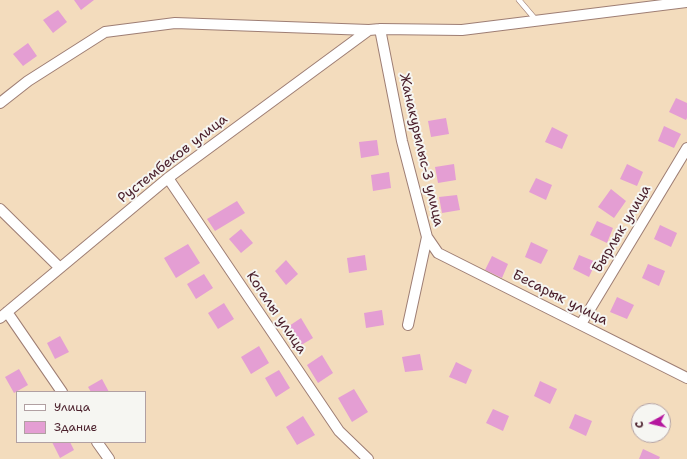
<!DOCTYPE html>
<html>
<head>
<meta charset="utf-8">
<style>
  body { margin:0 }
  #map { position:relative; width:687px; height:459px; overflow:hidden; background:#f3dcbd; font-family:"Shantell Sans",sans-serif }
  canvas { display:block }
  .legend { position:absolute; left:16px; top:391px; width:130px; height:52px; box-sizing:border-box; background:#f6f6f2; border:1px solid #b1a0a2; margin:0; padding:5px 7px; list-style:none; font-size:12px; color:#4a1f2b }
  .legend li { display:flex; align-items:center; gap:8px; height:20px }
  .legend b { width:20px; border:1px solid #b1a0a2 }
  .north { position:absolute; left:631px; top:403px; width:40px; height:40px; box-sizing:border-box; background:#f6f6f2; border:1px solid #b1a0a2; border-radius:50%; rotate:262deg; font-size:11px; font-weight:700; line-height:16px; text-align:center; color:#4a1f2b }
  .north::after { content:''; display:block; margin:auto; width:14px; height:18px; background:#b5179e; clip-path:polygon(50% 0,100% 100%,50% 72%,0 100%) }
</style>
</head>
<body>
<div id="map">
<canvas width="687" height="459"></canvas>
<ul class="legend">
<li><b style="height:5px;background:#fff"></b>Улица</li>
<li><b style="height:11px;background:#e49ed3"></b>Здание</li>
</ul>
<div class="north">С</div>
</div>
<script>
const g = document.querySelector('canvas').getContext('2d');
g.lineJoin = 'round';
function fill(path, color) {
  g.fillStyle = color;
  g.fill(path, 'evenodd');
}
function poly(rows) {
  const path = new Path2D();
  for (const r of rows) {
    path.moveTo(r[0], r[1]);
    for (let i = 2; i < r.length; i += 2) path.lineTo(r[i], r[i + 1]);
  }
  return path;
}
function trace(path, color, width, dash) {
  g.strokeStyle = color;
  g.lineWidth = width;
  g.lineCap = dash ? 'butt' : 'round';
  g.setLineDash(dash || []);
  g.stroke(path);
}
function label(font, color, halo, rows, align = 'center') {
  g.font = font + ' "Shantell Sans",sans-serif';
  g.lineWidth = 4;
  g.setLineDash([]);
  g.textBaseline = 'middle';
  g.strokeStyle = halo;
  g.fillStyle = color;
  for (const [text, x, y, turn = 0] of rows) {
    g.save();
    g.translate(x, y);
    g.rotate((+turn || 0) * Math.PI / 180);
    g.textAlign = isNaN(turn) ? turn : align;
    if (halo) g.strokeText(text, 0, 0);
    g.fillText(text, 0, 0);
    g.restore();
  }
}
const building = poly([
  [74,0,94,0,81,10],
  [58,10,67,22,53,33,43,20],
  [28,43,37,56,23,66,13,54],
  [676,98,687,103,687,118,686,120,669,112],
  [446,118,449,134,431,137,428,121],
  [664,126,681,134,674,148,658,141],
  [552,127,568,135,562,149,545,142],
  [377,140,379,155,361,158,359,142],
  [454,164,456,180,438,183,435,167],
  [627,164,643,172,637,186,620,179],
  [389,172,391,188,373,191,371,175],
  [536,178,552,185,546,200,529,192],
  [611,189,626,201,614,218,598,207],
  [457,195,460,210,442,213,439,197],
  [237,201,245,213,215,231,207,219],
  [597,221,613,228,607,243,590,235],
  [660,225,677,233,671,247,654,239],
  [241,229,253,243,241,253,229,239],
  [531,242,548,250,541,264,525,257],
  [188,244,200,263,176,278,164,258],
  [365,255,367,270,349,273,347,258],
  [579,255,596,262,589,277,573,269],
  [492,256,508,264,502,278,485,270],
  [286,260,298,274,286,285,275,271],
  [648,264,665,271,659,286,642,278],
  [204,274,213,288,196,299,187,284],
  [617,297,634,305,627,319,610,312],
  [224,303,234,319,218,329,208,313],
  [382,310,384,325,366,328,364,313],
  [301,318,313,338,298,347,286,328],
  [60,336,69,352,55,359,47,343],
  [259,346,269,363,251,374,241,357],
  [420,354,423,370,405,372,402,357],
  [322,355,333,373,318,383,307,365],
  [456,362,472,370,466,384,449,377],
  [19,369,28,385,14,393,5,377],
  [279,370,290,388,276,397,265,378],
  [102,379,109,392,91,392,88,387],
  [540,381,557,389,550,404,534,396],
  [354,389,368,412,352,422,338,398],
  [493,409,509,416,503,431,486,423],
  [575,414,592,421,586,436,569,428],
  [303,416,315,435,297,445,286,427],
  [52,442,70,442,74,450,60,458],
  [643,449,660,457,659,459,639,459]
]);
const lane = poly([
  [519,0,536,20]
]);
const street = poly([
  [380,29,402,141,427,237,408,325],
  [0,103,28,81,105,32,175,23,369,30,380,29,462,30,687,2],
  [168,178,339,431,368,459],
  [0,209,60,268],
  [427,237,438,253,687,378],
  [7,312,62,392],
  [0,318,168,178,369,30],
  [581,324,687,148],
  [97,442,109,459]
]);
const streetNames = [
  ["Жанакурылыс-3 улица",421,150,77],
  ["Рустембеков улица",173,159,-38],
  ["Бырлык улица",622,229,-59],
  ["Бесарык улица",560,298,27],
  ["Когалы улица",276,313,56]
];
fill(building, '#e49ed3');
trace(lane, '#9e7e74', 6);
trace(street, '#9e7e74', 12);
trace(lane, '#fff', 5);
trace(street, '#fff', 10);
label('14px', '#4a1f2b', '#f6f6f2', streetNames);
</script>
</body>
</html>
